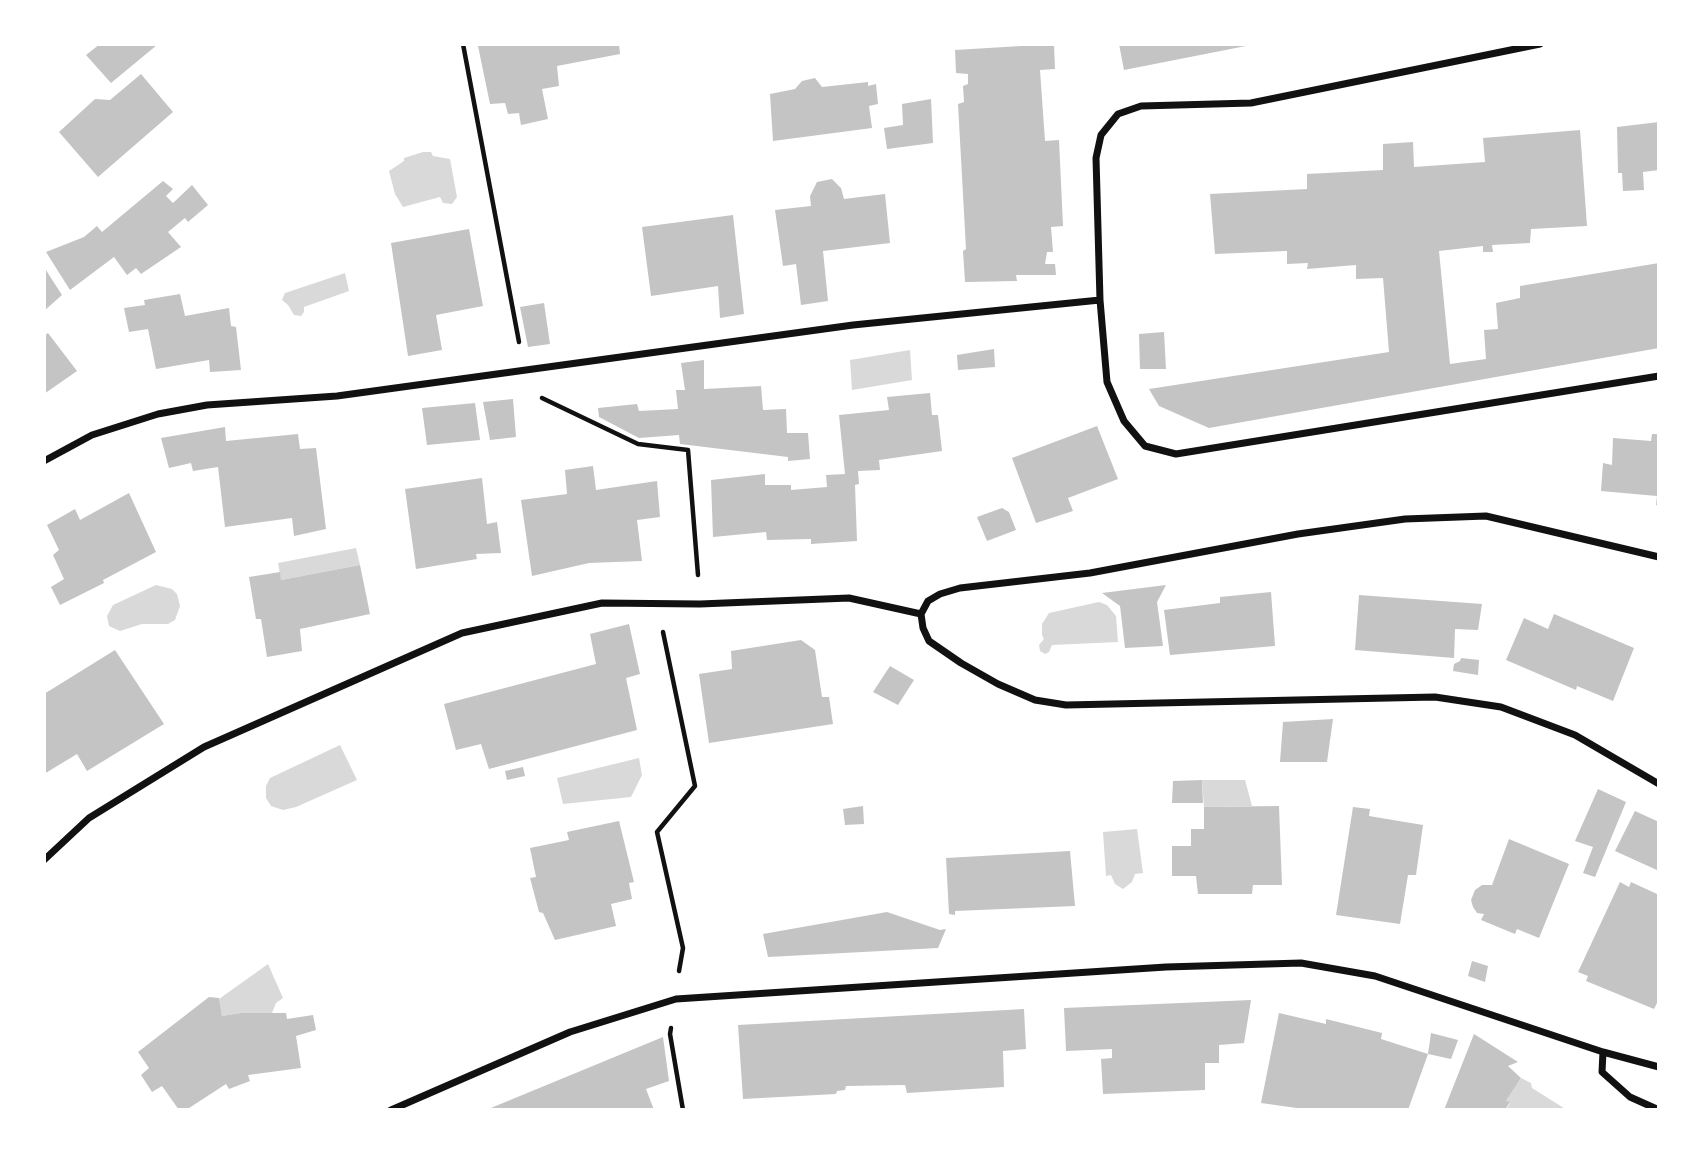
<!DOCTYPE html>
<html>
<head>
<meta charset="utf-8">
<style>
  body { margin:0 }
  #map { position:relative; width:1703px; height:1154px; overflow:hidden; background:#fff; font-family:"Libre Baskerville",serif }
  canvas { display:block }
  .frame { position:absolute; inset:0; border:46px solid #fff; pointer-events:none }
</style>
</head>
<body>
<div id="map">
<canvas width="1703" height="1154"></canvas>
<div class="frame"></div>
</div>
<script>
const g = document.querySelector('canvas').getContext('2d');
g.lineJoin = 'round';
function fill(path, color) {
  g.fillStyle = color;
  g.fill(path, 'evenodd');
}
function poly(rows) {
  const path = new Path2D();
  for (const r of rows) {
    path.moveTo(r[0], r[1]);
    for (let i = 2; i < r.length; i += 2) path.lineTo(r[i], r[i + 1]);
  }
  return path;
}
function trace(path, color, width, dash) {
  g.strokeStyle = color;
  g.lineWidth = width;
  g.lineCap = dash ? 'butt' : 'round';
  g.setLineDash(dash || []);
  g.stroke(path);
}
const water = poly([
  [423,152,431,152,433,156,450,159,457,197,452,204,443,203,440,197,403,207,395,194,389,171,404,161,404,158],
  [345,273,349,291,304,307,304,312,301,316,294,315,288,305,282,300,285,293],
  [910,350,912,380,852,390,850,360],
  [356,548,360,565,281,580,278,563],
  [156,585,172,589,177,594,180,606,175,620,168,624,142,624,120,631,109,626,107,616,113,605],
  [1099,602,1107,605,1116,616,1118,642,1052,645,1049,652,1045,654,1040,651,1039,645,1044,639,1042,635,1042,624,1049,613],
  [340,745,357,780,296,807,283,810,271,806,266,798,266,786,270,778],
  [639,758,642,775,631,797,563,804,557,778],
  [1202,780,1245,780,1252,806,1204,807],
  [1137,829,1143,873,1135,874,1132,882,1123,889,1115,884,1111,875,1106,876,1103,832],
  [268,964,283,998,276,1003,272,1013,241,1013,222,1016,219,999],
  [1521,1078,1531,1083,1532,1088,1567,1110,1506,1110,1510,1103,1506,1101]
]);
const building = poly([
  [100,44,156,44,157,45,111,83,86,55],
  [491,44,619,44,620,54,557,66,559,86,542,89,548,119,521,125,519,113,508,114,505,103,490,104,478,46],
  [1054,44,1055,69,1040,70,1045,141,1059,140,1063,226,1051,227,1053,252,1047,252,1045,264,1055,264,1056,275,1016,275,1017,281,965,282,963,251,966,249,958,104,964,102,963,86,968,84,968,74,956,73,955,50],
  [1119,44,1251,44,1251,45,1124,70],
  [141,74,173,112,98,177,59,132,95,99,110,100],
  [815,78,822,87,868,82,868,86,876,84,878,104,869,106,872,128,773,141,770,94,795,89,802,81],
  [931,99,933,143,887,149,884,128,903,125,902,104],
  [1659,122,1659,170,1643,172,1644,190,1623,191,1622,173,1618,173,1617,127],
  [1580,130,1587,226,1531,229,1530,243,1492,245,1493,252,1483,252,1483,246,1439,251,1450,364,1486,359,1484,330,1498,329,1496,303,1520,298,1520,286,1659,263,1659,348,1209,428,1159,406,1149,389,1389,352,1383,278,1356,279,1356,265,1307,269,1308,263,1287,264,1287,251,1215,254,1210,194,1307,189,1307,174,1383,170,1383,144,1413,142,1414,167,1485,162,1483,138],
  [832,179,841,188,844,199,885,194,890,243,823,251,828,301,801,305,796,264,783,266,775,210,811,206,810,196,817,182],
  [163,181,173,189,166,196,173,203,192,185,208,205,188,222,185,218,168,232,181,247,141,274,136,268,127,275,114,257,70,290,46,252,84,237,97,226,102,232],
  [733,215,744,314,720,318,718,286,651,296,642,227],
  [469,229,483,306,436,315,442,350,408,356,391,243],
  [44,267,62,295,44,311],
  [180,294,185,316,229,308,231,326,236,327,241,370,210,372,209,360,156,369,148,329,129,332,124,308,145,305,144,300],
  [544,303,550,344,528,347,520,307],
  [1164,332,1166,369,1140,369,1139,334],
  [48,333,77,371,44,394,44,336],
  [994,349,995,367,958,370,957,355],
  [704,360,704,389,761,386,763,410,786,409,787,433,808,433,810,459,788,461,788,457,680,444,679,435,639,438,599,417,598,408,637,404,639,411,678,409,676,390,685,390,681,363],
  [930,393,932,415,938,415,942,451,879,460,880,470,858,471,859,484,855,485,857,541,811,544,811,539,767,540,766,532,713,537,711,480,765,474,765,485,791,485,791,490,827,487,826,475,845,474,839,415,889,410,887,397],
  [513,399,516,437,490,440,483,402],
  [475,403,480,440,427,445,422,408],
  [1097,426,1118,479,1068,498,1073,511,1036,523,1012,458],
  [225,427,226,441,298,434,300,449,316,448,326,529,294,536,292,518,225,527,218,467,193,471,191,463,169,468,161,438],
  [1652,434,1659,434,1659,506,1656,505,1657,496,1601,491,1603,463,1612,465,1613,438,1651,441],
  [593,466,596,490,657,481,660,517,637,520,642,561,589,563,532,576,521,500,567,494,565,470],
  [482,478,487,524,497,522,501,553,476,554,477,559,416,569,405,489],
  [129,493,156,552,103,580,104,583,60,605,51,587,64,579,53,555,59,550,47,525,75,509,80,520],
  [1002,508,1009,512,1016,530,987,541,977,517],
  [360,565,370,614,300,629,302,651,267,657,261,619,256,619,249,577,280,572,281,580],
  [1166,585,1157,602,1163,646,1125,648,1120,606,1102,593],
  [1271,592,1275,646,1170,655,1164,610,1220,603,1220,597],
  [1359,595,1482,604,1478,630,1455,629,1454,658,1355,650],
  [1554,614,1634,648,1613,701,1577,686,1576,690,1506,660,1524,618,1548,629],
  [629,624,640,674,626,678,637,730,489,769,481,744,456,750,444,704,596,664,590,634],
  [801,640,815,650,822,697,829,697,833,724,709,743,699,674,732,669,731,651],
  [115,650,164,724,87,771,77,754,44,774,44,694],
  [1461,658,1479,660,1478,675,1453,671,1454,664,1460,661],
  [890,666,914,680,898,705,873,692],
  [1333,719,1327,762,1280,762,1283,722],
  [523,767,525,776,507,780,505,771],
  [1202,780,1203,803,1172,803,1173,781],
  [1598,789,1626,802,1595,877,1583,873,1593,847,1575,841],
  [863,806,864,824,845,825,843,809],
  [1279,806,1282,885,1253,885,1252,894,1198,894,1196,876,1172,876,1172,846,1191,846,1191,829,1204,829,1204,807],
  [1353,807,1370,809,1369,816,1423,825,1416,875,1408,875,1400,924,1336,915],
  [1635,811,1659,822,1659,871,1615,851],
  [619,821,634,882,629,883,632,899,611,904,616,926,555,940,543,913,539,912,530,878,536,877,530,848,569,840,567,832],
  [1509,839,1569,864,1539,938,1517,929,1515,934,1481,920,1484,914,1477,913,1473,907,1471,900,1475,890,1482,885,1492,885],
  [1070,851,1075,906,955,911,955,915,949,914,946,858],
  [1620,882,1629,887,1631,882,1657,894,1659,888,1659,999,1654,1009,1586,981,1588,976,1578,972],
  [887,912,940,930,946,929,938,948,768,957,763,934],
  [1472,961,1488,966,1485,982,1468,976],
  [209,997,219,998,222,1016,241,1013,286,1013,287,1019,313,1015,316,1030,296,1036,301,1068,248,1075,250,1081,229,1089,226,1084,186,1110,179,1110,162,1086,152,1092,141,1075,149,1068,138,1052],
  [1251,1000,1244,1043,1219,1045,1219,1063,1205,1063,1205,1090,1103,1094,1101,1059,1112,1058,1112,1049,1066,1051,1064,1008],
  [1024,1009,1026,1049,1003,1051,1004,1087,907,1093,905,1085,846,1086,845,1090,837,1091,836,1094,743,1099,738,1025],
  [1279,1013,1326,1024,1326,1019,1382,1033,1381,1039,1428,1054,1431,1033,1458,1040,1451,1059,1428,1054,1408,1110,1311,1110,1261,1103],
  [1474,1034,1518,1062,1508,1066,1521,1078,1506,1101,1510,1102,1505,1110,1444,1110],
  [663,1037,669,1081,646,1089,654,1110,486,1110]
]);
const path = poly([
  [463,44,519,342],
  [542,398,638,444,688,450,698,575],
  [663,632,695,786,657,832,683,948,679,971],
  [671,1028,670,1034,683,1110]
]);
const minor = poly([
  [1540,44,1251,103,1141,106,1118,114,1101,135,1096,158,1100,300,1107,382,1124,421,1145,446,1176,454,1659,376],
  [44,461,92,435,158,414,207,405,337,396,853,325,1100,300],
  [921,614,923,628,929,641,961,663,998,684,1035,700,1066,705,1435,697,1501,707,1575,735,1659,784],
  [921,614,928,601,940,594,960,588,1090,573,1298,534,1405,519,1486,516,1659,557],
  [44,860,89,818,204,747,462,633,602,603,700,604,849,598,921,614],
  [1603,1052,1602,1072,1630,1097,1659,1110],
  [391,1110,570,1032,676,999,1166,967,1301,963,1375,976,1603,1052,1659,1067]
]);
fill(water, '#d9d9d9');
fill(building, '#c4c4c4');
trace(path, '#111', 4.5);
trace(minor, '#111', 7);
</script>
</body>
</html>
